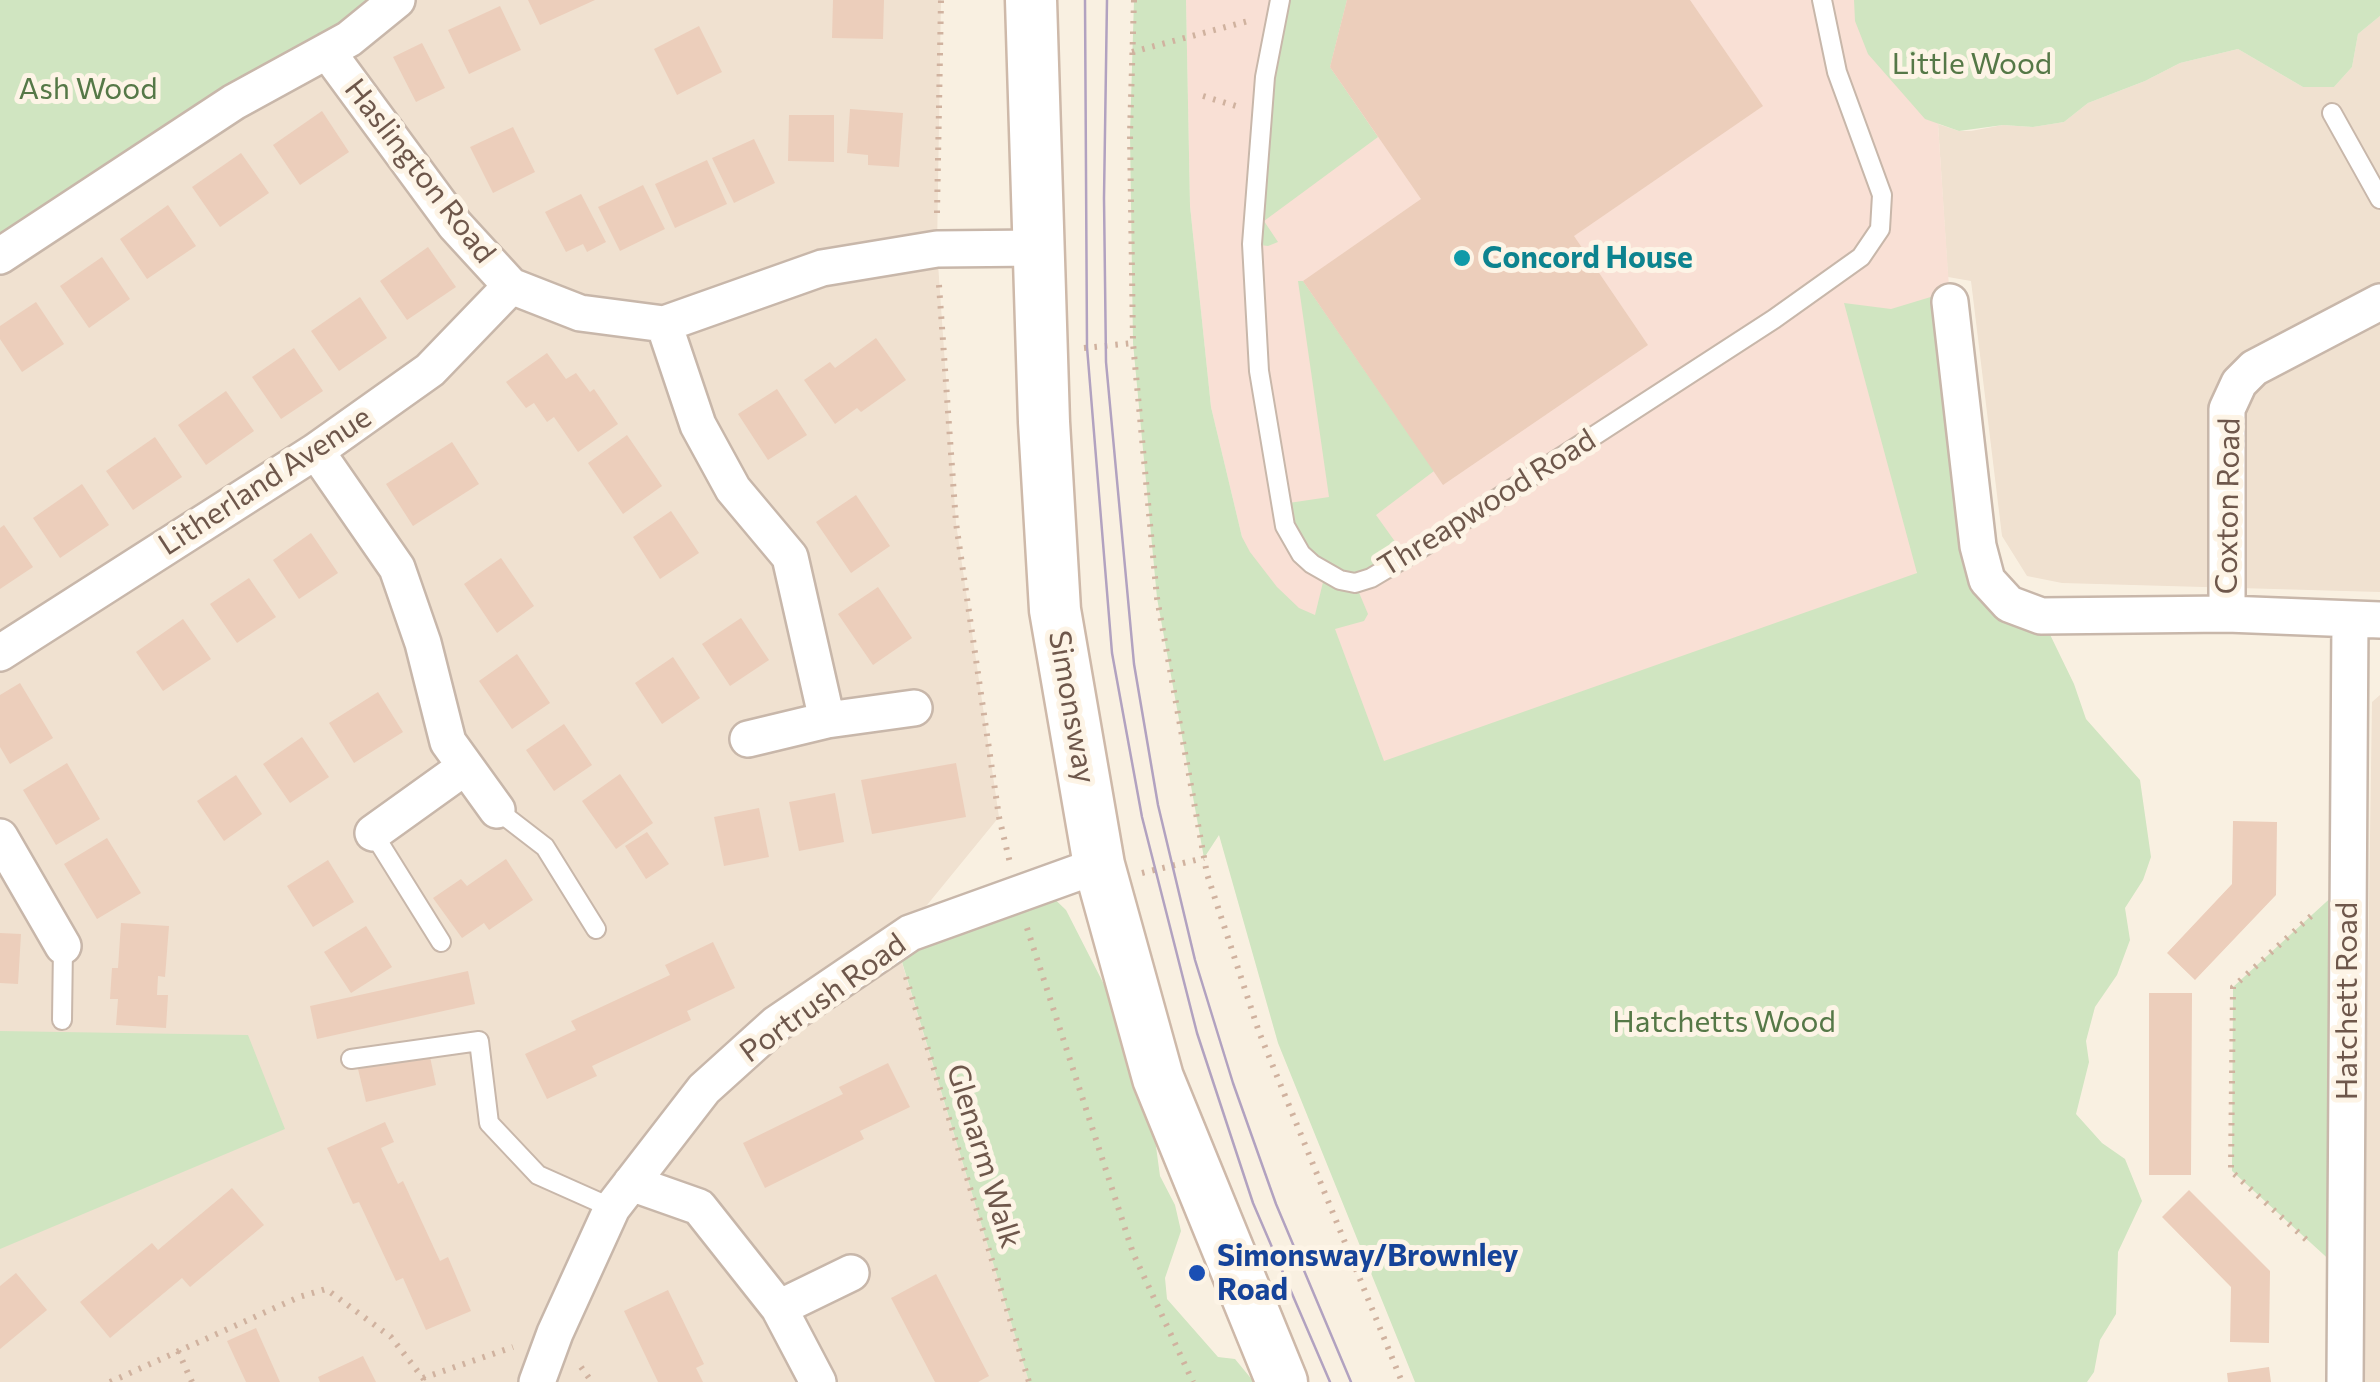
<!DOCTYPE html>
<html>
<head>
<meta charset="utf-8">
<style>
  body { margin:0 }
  canvas { display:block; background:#f9f0e1 }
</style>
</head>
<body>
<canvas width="2380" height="1382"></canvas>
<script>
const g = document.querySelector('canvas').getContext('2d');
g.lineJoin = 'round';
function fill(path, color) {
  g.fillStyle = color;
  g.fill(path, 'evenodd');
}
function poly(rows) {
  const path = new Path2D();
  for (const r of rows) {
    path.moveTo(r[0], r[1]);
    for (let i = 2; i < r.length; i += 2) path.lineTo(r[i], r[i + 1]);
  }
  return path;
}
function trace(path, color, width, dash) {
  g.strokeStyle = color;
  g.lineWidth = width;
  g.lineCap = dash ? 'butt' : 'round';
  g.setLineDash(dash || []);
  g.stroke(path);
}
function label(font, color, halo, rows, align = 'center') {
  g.font = font + ' Commissioner,sans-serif';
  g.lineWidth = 10;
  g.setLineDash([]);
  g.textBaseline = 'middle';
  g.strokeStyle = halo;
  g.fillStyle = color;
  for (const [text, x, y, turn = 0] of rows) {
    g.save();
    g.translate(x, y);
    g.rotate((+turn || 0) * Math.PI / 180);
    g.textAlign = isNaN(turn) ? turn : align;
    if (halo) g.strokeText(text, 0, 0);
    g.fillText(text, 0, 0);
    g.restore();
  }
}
const residential = poly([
  [0,0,941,0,937,249,956,523,999,817,896,943,1029,1382,0,1382],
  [2380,16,2380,592,2062,583,2027,576,2002,536,1971,281,1948,277,1938,124,1959,131,1971,131,2003,125,2033,127,2064,122,2088,103,2145,81,2180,63,2238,49,2303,87,2334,87,2352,67,2358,34],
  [2380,695,2380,1382,2362,1382,2372,702]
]);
const commercial = poly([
  [1186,0,2078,0,1935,80,1950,302,1913,603,1321,804,1246,554,1211,407,1190,206]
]);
const green = poly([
  [0,0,397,0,0,256],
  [1134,0,1186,0,1190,206,1211,407,1242,537,1250,552,1277,587,1299,608,1315,615,1325,574,1312,564,1282,504,1329,497,1298,281,1303,281,1434,471,1376,515,1406,557,1355,583,1368,614,1364,621,1335,629,1384,761,1917,573,1844,303,1891,309,1934,296,1950,302,1978,546,2041,616,2074,684,2086,719,2140,780,2151,857,2143,880,2125,908,2130,940,2117,975,2095,1007,2086,1041,2089,1062,2076,1114,2102,1143,2125,1159,2142,1201,2118,1252,2116,1314,2100,1340,2094,1372,2087,1382,1415,1382,1278,1043,1219,835,1204,858,1157,598,1133,343,1130,134],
  [1280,0,1347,0,1330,67,1378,137,1264,221,1278,242,1268,246,1252,244],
  [1854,0,2380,0,2380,16,2358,34,2352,67,2334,87,2303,87,2238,49,2180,63,2145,81,2088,103,2064,122,2033,127,2003,125,1959,131,1925,119,1868,54,1855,21],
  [2348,882,2346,1275,2232,1171,2233,987],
  [1041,886,1066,910,1117,1010,1153,1124,1160,1176,1175,1205,1181,1231,1165,1278,1167,1299,1218,1357,1235,1359,1254,1382,1029,1382,896,942],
  [0,1031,248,1035,285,1129,0,1249]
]);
const building = poly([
  [528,0,595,0,540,25],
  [833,0,884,0,883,39,832,38],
  [1347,0,1690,0,1763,106,1574,236,1648,345,1443,485,1303,281,1421,199,1330,67],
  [500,6,521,50,469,74,448,30],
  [699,26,722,72,677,95,654,49],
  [422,43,445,88,416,102,393,57],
  [850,109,903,113,899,167,868,165,868,155,847,153],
  [322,111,349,152,300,185,273,145],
  [789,115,834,115,834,162,788,161],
  [513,127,535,172,493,193,470,147],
  [754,139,775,183,734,203,712,158],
  [241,153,269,193,220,227,192,187],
  [707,160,727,204,675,228,655,184],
  [643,185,665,229,620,251,598,207],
  [581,194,606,242,587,252,583,244,566,252,545,212],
  [168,205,196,246,147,279,120,239],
  [428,247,456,287,407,320,380,281],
  [102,257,130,299,89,328,60,286],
  [360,297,387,338,339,371,311,331],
  [36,302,64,344,22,372,0,339,0,326],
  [876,338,906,380,861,412,857,408,835,424,804,380,830,362,835,368],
  [294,348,323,391,281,419,252,377],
  [547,353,566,379,576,373,590,392,594,389,618,424,578,452,554,417,547,422,534,403,526,408,506,382],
  [777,389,807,435,768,460,738,414],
  [226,391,254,431,206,465,178,425],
  [627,435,662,486,623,514,588,463],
  [155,437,182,477,133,510,106,471],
  [452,442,479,484,413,526,386,484],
  [82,484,109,525,60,558,33,518],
  [856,495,890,546,851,573,816,522],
  [671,511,699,553,660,579,633,537],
  [4,525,33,567,0,589,0,528],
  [311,533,338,573,299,599,273,560],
  [501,558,534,606,497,633,464,584],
  [249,578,276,617,237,643,210,604],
  [878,587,912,638,873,665,838,614],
  [741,618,769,660,730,686,702,644],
  [183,619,211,659,163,691,136,652],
  [517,654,550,703,512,729,479,681],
  [673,657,700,698,662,724,635,683],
  [20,683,53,738,10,764,0,747,0,695],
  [378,692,403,732,354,763,329,723],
  [564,724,592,765,554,791,526,750],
  [302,737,329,777,290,803,263,764],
  [67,763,100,819,56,845,23,790],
  [956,763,966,817,872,834,861,780],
  [620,774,653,823,616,849,582,801],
  [236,775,262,814,224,841,197,801],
  [835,793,844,842,799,851,789,802],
  [759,808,769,857,724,866,714,817],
  [2233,821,2277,822,2276,895,2195,980,2167,953,2232,884],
  [647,832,669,864,646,879,625,846],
  [107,838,141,893,97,919,64,864],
  [506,859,533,900,489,930,484,923,462,938,433,898,461,879,467,886],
  [328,860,354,902,313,927,287,886],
  [121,923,169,926,165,977,158,976,157,995,168,995,166,1028,116,1025,118,999,110,999,112,968,118,968],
  [366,926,392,967,351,993,324,952],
  [0,933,21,934,18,984,0,983],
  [713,942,735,988,687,1011,691,1020,592,1066,597,1076,547,1099,525,1054,576,1030,571,1021,670,975,665,965],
  [468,971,475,1004,317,1039,310,1006],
  [2149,993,2192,993,2191,1175,2149,1175],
  [429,1052,436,1085,366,1102,358,1069],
  [888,1063,910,1107,860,1131,864,1139,765,1188,743,1143,843,1094,839,1087],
  [385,1122,394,1142,381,1148,398,1184,403,1181,440,1261,448,1257,471,1311,426,1330,403,1278,396,1281,359,1202,353,1204,327,1148],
  [232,1188,264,1225,190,1287,182,1278,110,1338,80,1302,152,1243,158,1250],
  [2189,1190,2270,1271,2269,1343,2230,1342,2231,1287,2162,1217],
  [16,1273,47,1310,0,1349,0,1286],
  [936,1274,989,1376,978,1382,935,1382,891,1298],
  [668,1290,704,1364,696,1368,703,1382,658,1382,624,1311],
  [256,1328,280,1382,246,1382,227,1341],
  [363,1356,376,1382,320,1382,318,1377],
  [2269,1367,2271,1382,2228,1382,2227,1373]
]);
const path = poly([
  [1134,0,1130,134,1133,343,1157,598,1207,874,1259,1032,1402,1382],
  [1132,52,1252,20],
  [1203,96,1236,106],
  [937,213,941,0],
  [939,285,956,523,999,817,1010,863],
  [1084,348,1133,343],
  [1142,873,1204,858],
  [2311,916,2233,987,2231,1171,2311,1244],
  [1027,928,1133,1253,1193,1382],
  [906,977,1029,1382],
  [178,1351,192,1382],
  [581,1367,592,1382],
  [423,1378,513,1347],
  [110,1382,299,1297,326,1289,391,1337,426,1382]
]);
const lane = poly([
  [1280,0,1265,77,1252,244,1259,371,1285,526,1301,554,1312,564,1340,580,1355,583,1371,578,1418,550,1774,319,1861,257,1880,229,1882,195,1837,72,1822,0],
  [2332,113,2380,199],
  [497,810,545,847,596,929],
  [373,833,441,942],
  [62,1020,63,946],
  [351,1059,479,1041,489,1123,538,1175,612,1208]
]);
const street = poly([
  [327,51,455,225,511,286,580,313,664,324,822,268,937,249,1039,248],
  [0,256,234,102,349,39,397,0],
  [1950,302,1978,546,1987,580,2009,604,2041,616,2227,614,2380,620],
  [664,324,698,425,733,489,790,557,827,720,748,739],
  [316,451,397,568,423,643,448,742,497,810],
  [2227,614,2227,409,2239,383,2254,368,2380,302],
  [0,653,316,451,430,370,511,286],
  [827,720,914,708],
  [373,833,465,767],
  [0,837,63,946],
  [631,1183,699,1207,779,1308,818,1382],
  [779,1308,851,1273],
  [537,1382,555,1333,612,1208,704,1089,776,1024,910,933,1099,865],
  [2345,1382,2350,619]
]);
const secondary = poly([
  [1031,0,1044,422,1055,610,1099,865,1158,1078,1282,1382]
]);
const tram = poly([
  [1085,0,1087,347,1112,653,1142,817,1197,1033,1253,1203,1330,1382],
  [1107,0,1104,198,1106,362,1134,664,1158,805,1195,960,1233,1083,1276,1204,1351,1382]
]);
const markers = [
  [1462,258,10,"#0f9aa8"],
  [1197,1273,10,"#1a4fb4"]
];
const parkNames = [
  ["Little Wood",1972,64],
  ["Ash Wood",88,89],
  ["Hatchetts Wood",1724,1022]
];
const streetNames = [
  ["Haslington Road",420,171,52],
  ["Litherland Avenue",265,481,-33],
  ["Threapwood Road",1487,503,-32],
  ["Coxton Road",2228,506,-89],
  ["Simonsway",1072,707,80],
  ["Portrush Road",823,998,-36],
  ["Hatchett Road",2347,1001,-90],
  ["Glenarm Walk",984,1156,73]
];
const cultureNames = [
  ["Concord House",1482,258]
];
const transitNames = [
  ["Simonsway/Brownley",1217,1256],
  ["Road",1217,1290]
];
fill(residential, '#f0e1d0');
fill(commercial, '#f9e0d5');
fill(green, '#d0e5c1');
fill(building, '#eccebb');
trace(lane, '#c8b7aa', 22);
trace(street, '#c8b7aa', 40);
trace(secondary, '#ceb9a9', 55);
trace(path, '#d0b29f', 6, [2.5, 8]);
trace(lane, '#fff', 18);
trace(street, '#fff', 35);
trace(secondary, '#fff', 50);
trace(tram, '#b2a2c0', 2.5);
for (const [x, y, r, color] of markers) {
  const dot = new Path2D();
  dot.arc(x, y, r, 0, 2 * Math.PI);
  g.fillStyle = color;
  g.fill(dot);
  trace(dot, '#fdf4e6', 4);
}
label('30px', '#557847', '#fdf4e6', parkNames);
label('30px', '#6e574b', '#fdf4e6', streetNames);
label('bold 30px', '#0d838f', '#fdf4e6', cultureNames, 'left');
label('bold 30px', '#164399', '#fdf4e6', transitNames, 'left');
</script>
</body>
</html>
